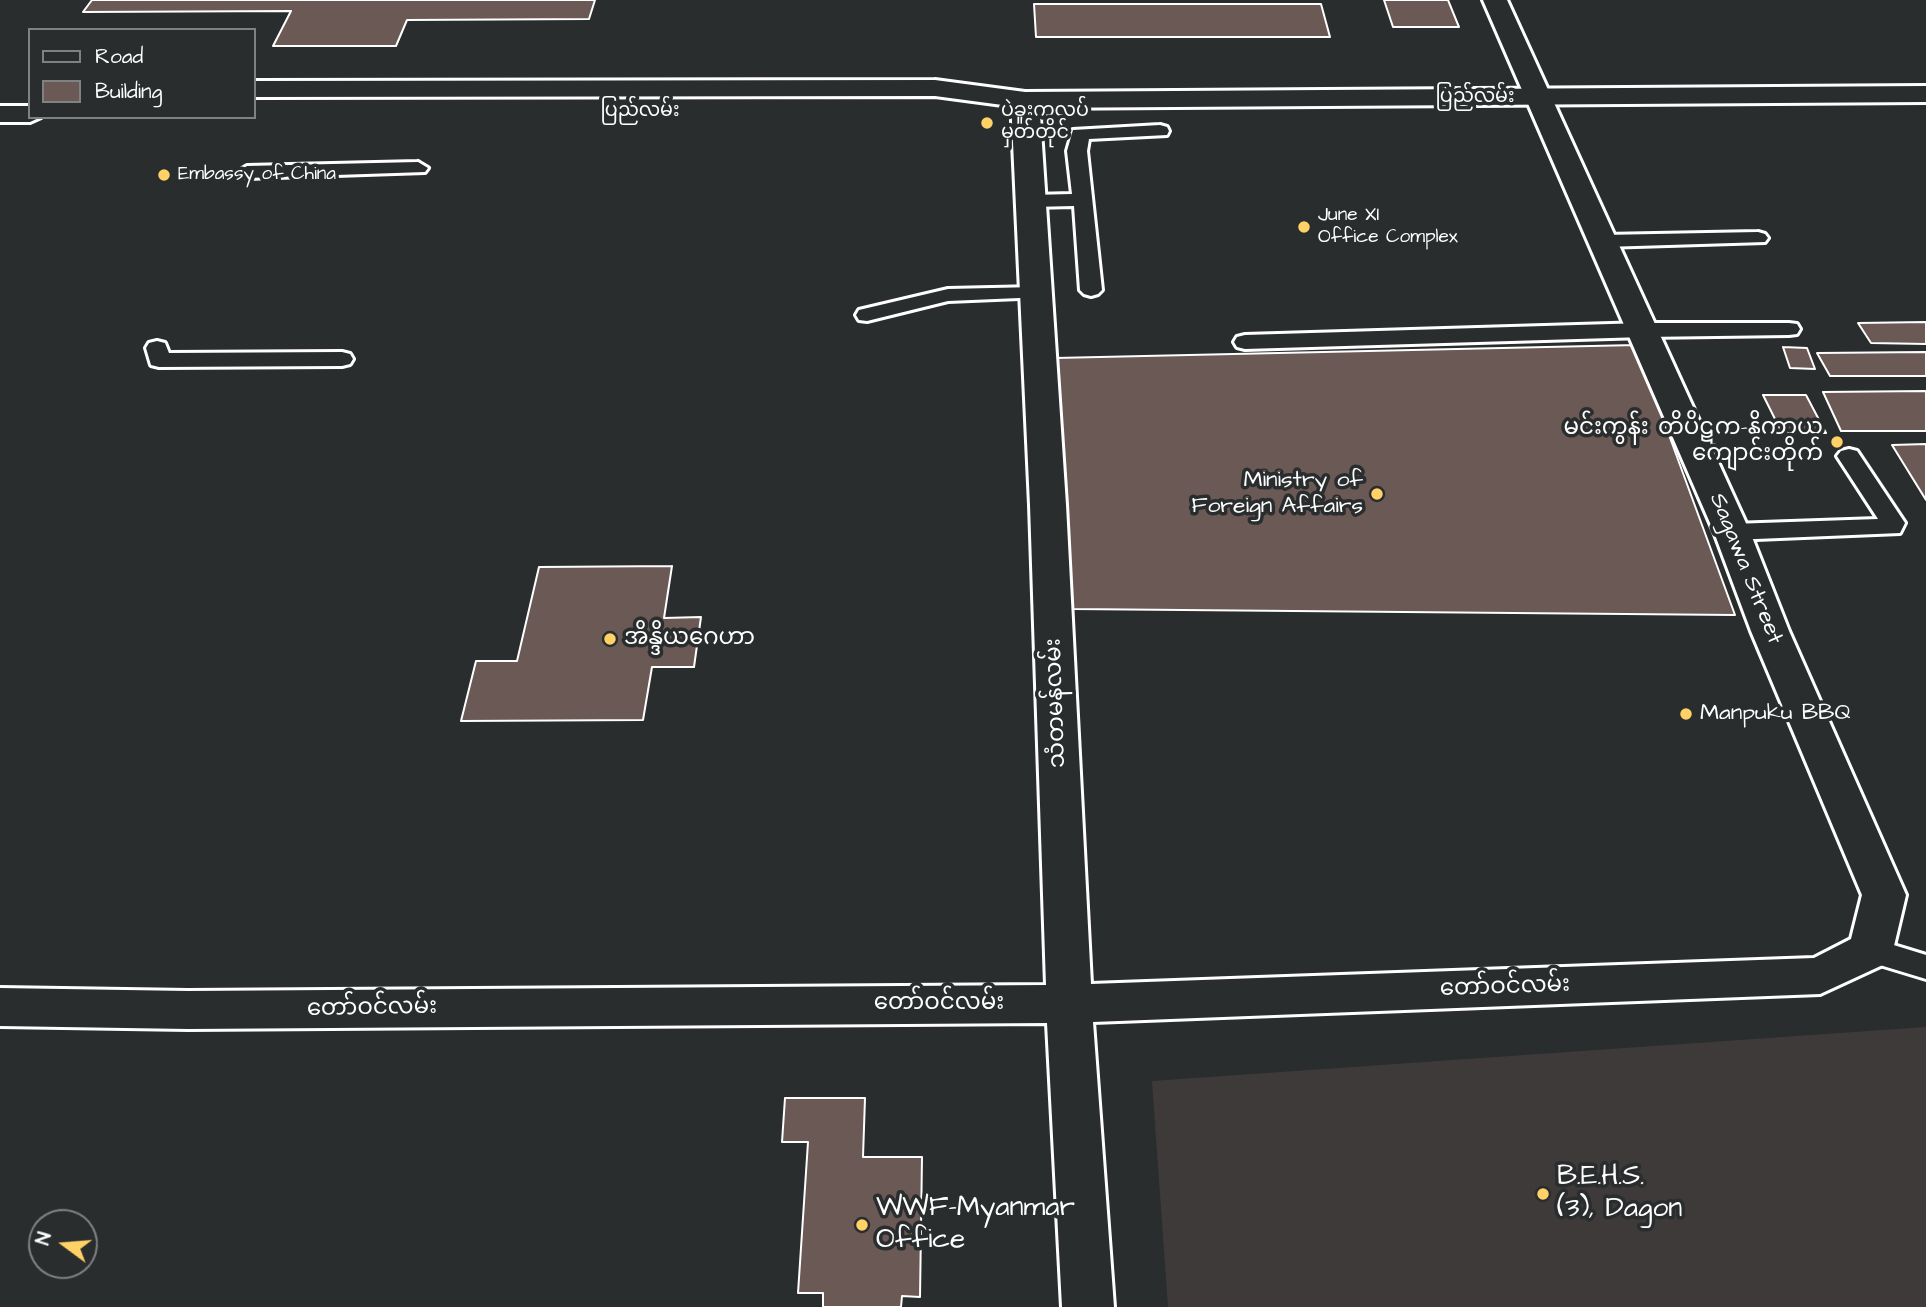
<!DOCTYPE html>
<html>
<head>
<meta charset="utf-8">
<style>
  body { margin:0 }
  #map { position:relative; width:1926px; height:1307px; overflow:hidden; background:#2a2d2e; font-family:"Architects Daughter",sans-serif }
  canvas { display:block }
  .legend { position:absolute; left:28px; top:28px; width:228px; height:91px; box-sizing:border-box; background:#2a2d2e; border:2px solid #7f8182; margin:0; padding:9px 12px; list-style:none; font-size:21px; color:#fff }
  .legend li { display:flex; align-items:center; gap:14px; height:35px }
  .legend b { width:35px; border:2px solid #7f8182 }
  .north { position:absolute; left:28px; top:1209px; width:70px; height:70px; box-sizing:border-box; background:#2a2d2e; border:2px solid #7f8182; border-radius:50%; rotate:286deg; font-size:19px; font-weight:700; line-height:28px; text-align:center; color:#fff }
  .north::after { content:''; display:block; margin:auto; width:24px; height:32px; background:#ffd166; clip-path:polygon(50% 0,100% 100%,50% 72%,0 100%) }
</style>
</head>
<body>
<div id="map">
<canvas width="1926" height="1307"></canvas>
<ul class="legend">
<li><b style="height:9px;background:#2a2d2e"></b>Road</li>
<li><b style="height:19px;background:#6b5956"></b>Building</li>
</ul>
<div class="north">N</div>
</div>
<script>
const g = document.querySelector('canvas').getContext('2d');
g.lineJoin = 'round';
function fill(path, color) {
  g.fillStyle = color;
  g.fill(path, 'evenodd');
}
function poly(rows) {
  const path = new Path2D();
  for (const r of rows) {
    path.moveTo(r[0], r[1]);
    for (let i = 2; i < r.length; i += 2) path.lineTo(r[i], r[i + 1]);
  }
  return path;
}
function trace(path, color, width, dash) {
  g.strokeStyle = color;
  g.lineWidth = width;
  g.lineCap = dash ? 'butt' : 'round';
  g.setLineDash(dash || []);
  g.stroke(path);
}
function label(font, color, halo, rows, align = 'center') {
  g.font = font + ' "Architects Daughter","Noto Sans Myanmar",sans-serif';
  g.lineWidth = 7;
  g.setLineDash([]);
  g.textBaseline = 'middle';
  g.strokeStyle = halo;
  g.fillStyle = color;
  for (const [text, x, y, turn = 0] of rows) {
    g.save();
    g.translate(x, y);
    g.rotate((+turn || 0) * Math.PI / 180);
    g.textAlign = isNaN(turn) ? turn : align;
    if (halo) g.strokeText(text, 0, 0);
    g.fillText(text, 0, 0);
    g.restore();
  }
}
const built = poly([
  [1926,1027,1926,1307,1168,1307,1152,1081]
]);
const building = poly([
  [92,0,595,0,589,19,407,20,396,46,273,46,291,11,83,12,92,0],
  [1384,0,1448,0,1459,27,1393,27,1384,0],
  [1034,4,1321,4,1330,37,1036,37,1034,4],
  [1926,322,1926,344,1871,343,1858,323,1926,322],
  [1636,345,1735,615,1072,609,1055,358,1636,345],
  [1783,347,1807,348,1815,369,1790,368,1783,347],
  [1926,352,1926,376,1830,376,1817,353,1926,352],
  [1926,391,1926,431,1841,431,1823,392,1926,391],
  [1763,395,1806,395,1826,433,1782,433,1763,395],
  [1926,444,1926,500,1892,445,1926,444],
  [672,566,664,618,701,617,694,667,652,667,643,720,461,721,476,661,517,661,539,567,672,566],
  [785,1098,865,1098,863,1157,922,1157,920,1297,902,1296,901,1307,823,1307,823,1293,798,1293,808,1142,782,1142,785,1098]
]);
const lane = poly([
  [1160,125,1167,127,1169,131,1167,135,1089,139,1087,151,1102,290,1098,294,1091,296,1084,294,1080,290,1074,206,1032,207,1025,205,1022,201,1025,197,1032,195,1072,194,1067,151,1073,130,1160,125],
  [418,162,428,168,425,172,247,178,237,172,247,166,418,162],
  [1758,232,1765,234,1768,238,1765,242,1604,247,1597,245,1594,241,1597,237,1604,235,1758,232],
  [1036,287,1043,289,1047,293,1043,297,948,301,867,321,859,320,856,315,859,310,948,289,1036,287],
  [1644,323,1789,323,1797,324,1800,329,1797,334,1789,335,1644,337,1245,349,1237,347,1234,342,1237,337,1245,335,1644,323],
  [157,341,165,343,169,353,342,352,350,354,353,359,350,364,342,366,159,367,151,365,146,348,149,343,157,341],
  [1849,449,1857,451,1905,523,1900,533,1732,540,1723,538,1720,532,1723,526,1732,524,1878,519,1837,456,1841,451,1849,449],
  [1871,938,1926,955,1926,979,1860,959,1856,950,1860,941,1871,938]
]);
const street = poly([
  [1483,0,1507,0,1750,532,1789,631,1906,895,1893,950,1887,963,1820,994,1093,1022,1114,1307,1062,1307,1047,1023,188,1029,0,1026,0,988,188,991,1046,985,1030,505,1011,100,1015,94,1025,92,1035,94,1039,100,1066,505,1091,984,1814,958,1851,939,1862,895,1751,631,1714,532,1483,0]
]);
const highway = poly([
  [935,80,1025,92,1926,86,1926,102,1025,108,935,96,254,97,254,81,935,80],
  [0,106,30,106,30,117,41,117,30,122,0,122,0,106]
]);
const markers = [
  [987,123,7,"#ffd166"],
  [164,175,7,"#ffd166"],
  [1304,227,7,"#ffd166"],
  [1837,442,7,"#ffd166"],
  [1377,494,7,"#ffd166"],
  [610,639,7,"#ffd166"],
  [1686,714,7,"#ffd166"],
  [1543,1194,7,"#ffd166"],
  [862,1225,7,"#ffd166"]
];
const farStreetnames = [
  ["ပြည်လမ်း",1475,98],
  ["ပြည်လမ်း",640,112]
];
const farPoinames = [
  ["ပဲခူးကလပ်",1001,112],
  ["မှတ်တိုင်",1001,134],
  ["Embassy of China",178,175],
  ["June XI",1318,216],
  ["Office Complex",1318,238]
];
const poiNames = [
  ["မင်းကွန်း တိပိဋက-နိကာယ",1823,429],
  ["ကျောင်းတိုက်",1823,455],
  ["Ministry of",1363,481],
  ["Foreign Affairs",1363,507],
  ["အိန္ဒိယဂေဟာ",624,639,"left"],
  ["Manpuku BBQ",1700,714,"left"]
];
const streetNames = [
  ["Sagawa Street",1745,569,68],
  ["သံတမန်လမ်း",1057,703,-92],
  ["တော်ဝင်လမ်း",1505,988,-2],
  ["တော်ဝင်လမ်း",939,1004],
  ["တော်ဝင်လမ်း",372,1009,-1]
];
const nearPoinames = [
  ["B.E.H.S.",1557,1178],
  ["(3), Dagon",1557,1210],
  ["WWF-Myanmar",876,1209],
  ["Office",876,1241]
];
fill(built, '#3e3a3a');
fill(building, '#6b5956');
trace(building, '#fff', 2);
trace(lane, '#fff', 6);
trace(street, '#fff', 6);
trace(highway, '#fff', 6);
fill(lane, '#2a2d2e');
fill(street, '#2a2d2e');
fill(highway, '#2a2d2e');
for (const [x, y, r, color] of markers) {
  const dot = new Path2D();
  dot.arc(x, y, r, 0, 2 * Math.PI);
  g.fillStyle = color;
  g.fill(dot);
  trace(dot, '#2a2d2e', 2.5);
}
label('19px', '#fff', '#2a2d2e', farStreetnames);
label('19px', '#fff', '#2a2d2e', farPoinames, 'left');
label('23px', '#fff', '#2a2d2e', poiNames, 'right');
label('23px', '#fff', '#2a2d2e', streetNames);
label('28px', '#fff', '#2a2d2e', nearPoinames, 'left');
</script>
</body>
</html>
